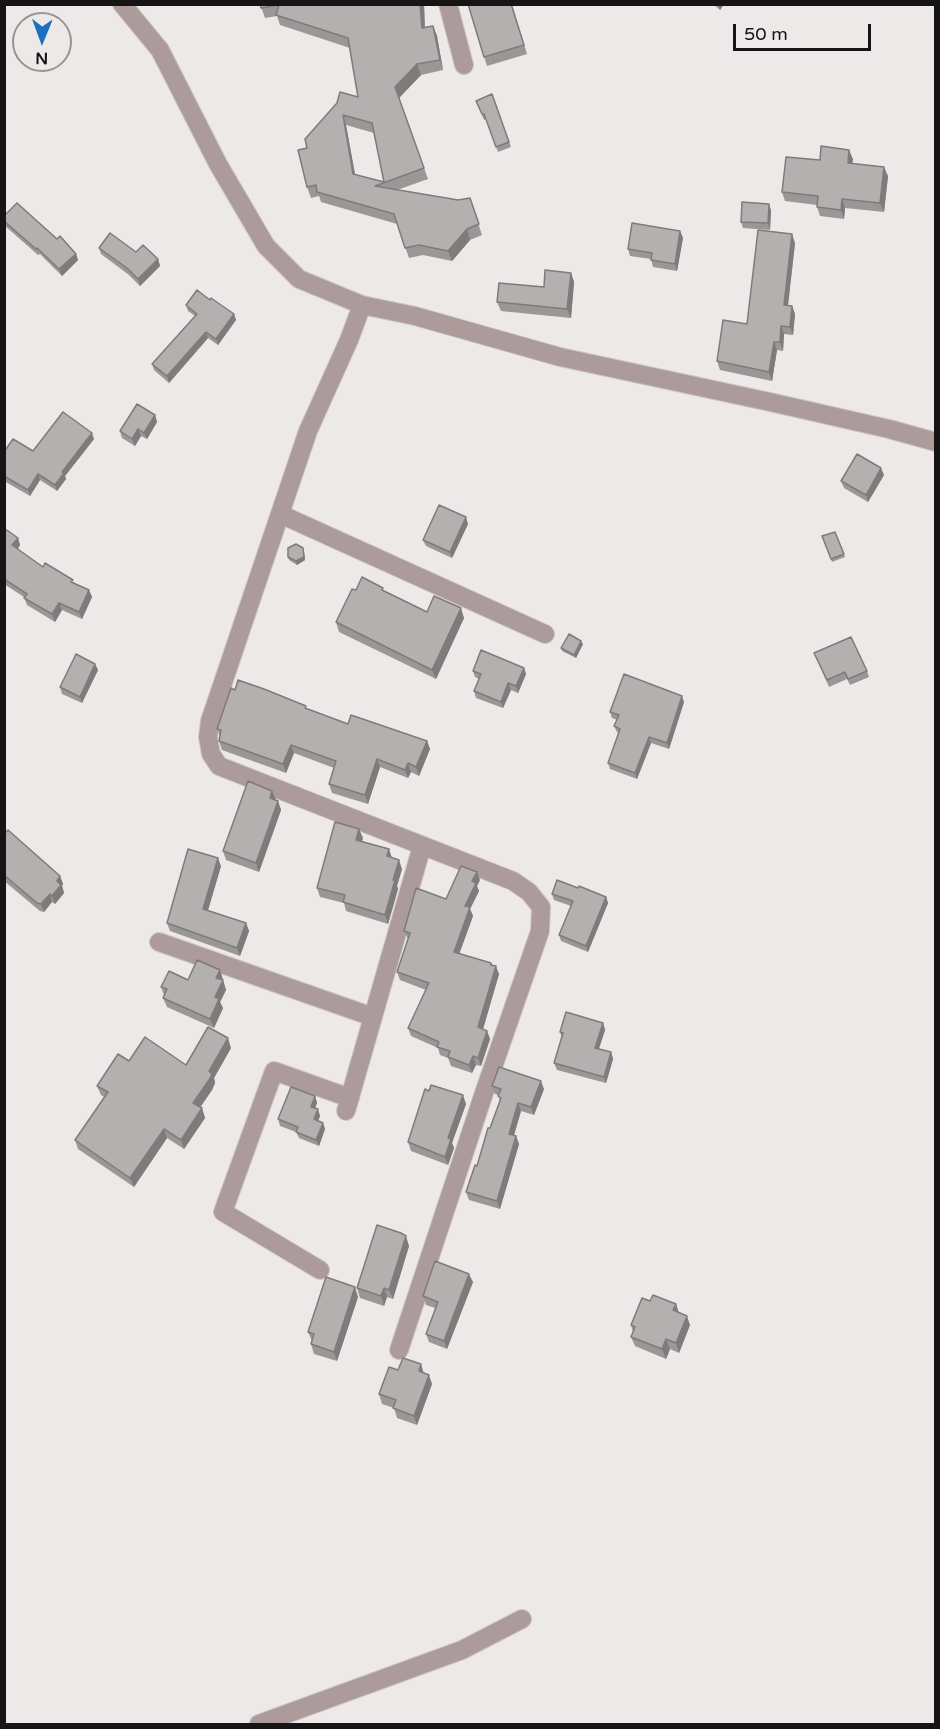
<!DOCTYPE html>
<html>
<head>
<meta charset="utf-8">
<style>
  body { margin:0 }
  #map { position:relative; width:940px; height:1729px; overflow:hidden; background:#ede9e9; font-family:"Varela Round",sans-serif }
  canvas { display:block }
  .frame { position:absolute; inset:0; border:6px solid #161414; pointer-events:none }
  .north { position:absolute; left:12px; top:12px; width:60px; height:60px; box-sizing:border-box; background:#ede9e9; border:2px solid #979494; border-radius:50%; rotate:181deg; font-size:16px; font-weight:700; line-height:24px; text-align:center; color:#161414 }
  .north::after { content:''; display:block; margin:auto; width:21px; height:27px; background:#1d70bf; clip-path:polygon(50% 0,100% 100%,50% 72%,0 100%) }
  .scale { position:absolute; left:733px; top:24px; width:138px; height:27px; box-sizing:border-box; border:3px solid #161414; border-top:0; padding-left:8px; font-size:18px; line-height:21px; white-space:nowrap; color:#161414; -webkit-text-stroke:4px #ede9e9; paint-order:stroke }
</style>
</head>
<body>
<div id="map">
<canvas width="940" height="1729"></canvas>
<div class="frame"></div>
<div class="north">N</div>
<div class="scale">50 m</div>
</div>
<script>
const g = document.querySelector('canvas').getContext('2d');
g.lineJoin = 'round';
function poly(rows) {
  const path = new Path2D();
  for (const r of rows) {
    path.moveTo(r[0], r[1]);
    for (let i = 2; i < r.length; i += 2) path.lineTo(r[i], r[i + 1]);
  }
  return path;
}
function trace(path, color, width, dash) {
  g.strokeStyle = color;
  g.lineWidth = width;
  g.lineCap = dash ? 'butt' : 'round';
  g.setLineDash(dash || []);
  g.stroke(path);
}
function fill(path, color) {
  g.fillStyle = color;
  g.fill(path, 'evenodd');
}
const street = poly([
  [122,4,160,50,218,164,266,246,299,279,362,305,415,316,560,357,770,402,889,429,936,442],
  [448,4,464,65],
  [362,305,349,340,308,431,210,721,208,737,211,754,219,766,513,881,529,892,541,907,540,931,484,1093,399,1350],
  [280,514,545,634],
  [159,942,373,1017],
  [346,1111,422,846],
  [320,1270,223,1212,274,1071,350,1098],
  [259,1724,462,1650,522,1619]
]);
const wall = poly([
  [260,4,424,4,425,27,433,26,437,36,443,70,421,75,399,98,428,179,397,190,458,200,470,198,482,235,470,240,452,261,423,255,409,258,397,224,321,202,319,196,311,198,307,187,307,148,358,97,350,48,280,25,277,16,265,18],
  [346,125,374,133,384,182,355,175],
  [468,4,512,4,527,54,487,66],
  [713,4,724,4,720,10],
  [492,94,511,147,498,152,486,119,484,120,476,101],
  [853,159,852,164,888,176,884,212,845,208,844,219,820,216,817,207,817,205,785,201,782,192,820,160],
  [771,210,770,230,743,228,741,222],
  [4,216,57,239,76,254,78,260,62,276,40,254,38,255,4,225],
  [680,231,683,238,677,271,653,267,651,259,630,256,628,249],
  [795,243,788,306,792,306,795,314,793,335,784,334,783,351,777,350,772,381,720,370,717,361,747,324],
  [99,248,136,252,158,259,160,266,140,286,129,275,101,254],
  [571,273,574,282,571,318,501,311,497,302,544,287],
  [210,300,234,314,236,320,218,345,208,338,169,383,154,370,152,364,195,316,188,311,186,305],
  [155,415,157,422,147,439,141,436,135,446,122,438,120,431],
  [94,439,65,476,66,479,57,491,40,480,30,496,4,481,4,452,33,451],
  [884,475,868,502,844,488,841,481],
  [468,524,452,558,426,546,423,540],
  [4,528,18,538,20,545,18,549,43,567,89,590,92,597,82,619,62,610,55,622,27,605,24,597,4,584],
  [835,532,845,557,832,562,822,536],
  [304,551,305,560,297,565,289,560,288,557],
  [356,590,384,591,427,612,464,618,436,679,339,632,336,622],
  [583,644,576,658,562,651,561,648],
  [814,653,867,671,869,677,850,685,847,679,829,687],
  [95,664,98,670,82,703,62,694,60,687],
  [524,668,526,674,518,693,511,690,503,708,476,698,474,691,479,679,475,677,473,671],
  [684,702,669,749,651,743,637,779,610,769,608,763,619,733,617,732,614,726,617,720,612,718,610,712],
  [307,709,348,724,427,741,430,749,419,776,411,772,408,778,380,767,368,804,332,793,329,784,334,768,294,753,286,773,222,750,219,741,220,736,217,729],
  [272,791,276,800,278,801,281,810,259,872,226,860,223,851],
  [4,834,60,876,63,884,62,886,64,893,55,904,52,902,44,912,40,911,4,881],
  [363,838,362,841,392,858,402,869,397,886,398,889,388,924,346,911,344,903,320,897,317,888],
  [221,866,208,910,246,923,249,931,240,956,170,931,167,923],
  [480,880,477,886,479,891,470,909,473,916,459,954,491,963,499,974,483,1029,487,1031,490,1039,481,1066,476,1065,472,1073,451,1066,448,1058,440,1055,438,1048,411,1036,408,1028,426,990,400,980,397,972,408,939,404,931,446,899],
  [578,888,606,897,608,903,588,952,561,941,559,935,571,906,554,900,552,894],
  [220,970,226,990,220,1002,223,1008,214,1028,167,1007,163,998,164,995,161,987],
  [603,1023,605,1030,599,1049,611,1052,613,1059,606,1083,557,1070,554,1063,562,1038,560,1032],
  [231,1048,214,1078,215,1083,212,1090,200,1107,202,1108,205,1118,184,1149,167,1138,134,1187,78,1149,75,1140,104,1097,101,1095,97,1086,129,1061,186,1065],
  [492,1086,544,1089,534,1115,521,1111,514,1135,516,1136,519,1144,500,1209,469,1200,466,1192,477,1166,500,1101,498,1095,495,1094],
  [429,1091,466,1104,452,1143,454,1148,448,1165,411,1151,408,1142],
  [315,1096,317,1103,315,1108,320,1116,318,1121,323,1123,325,1129,319,1146,299,1138,296,1132,280,1126,278,1119],
  [409,1246,393,1299,387,1297,384,1306,360,1298,357,1288],
  [473,1282,447,1349,429,1342,426,1334,435,1308,426,1305,423,1296],
  [358,1297,337,1361,314,1354,311,1344,312,1341,308,1332],
  [650,1301,676,1304,679,1313,690,1325,679,1353,670,1349,666,1359,635,1346,631,1337,633,1332,631,1325],
  [398,1370,424,1373,432,1384,417,1425,397,1418,394,1408,382,1404,379,1394]
]);
const shadedWall = poly([
  [420,4,424,4,425,38,422,28],
  [718,4,724,4,720,10],
  [433,26,437,36,443,70,440,60],
  [417,64,421,75,399,98,395,87],
  [343,115,346,125,357,185,353,174],
  [849,150,853,159,851,172,848,163],
  [884,167,888,176,884,212,880,203],
  [842,199,845,208,844,219,841,210],
  [769,204,771,210,770,230,768,223],
  [467,229,470,240,452,261,448,251],
  [680,231,683,238,677,271,675,264],
  [792,234,795,243,787,313,784,305],
  [76,254,78,260,62,276,59,269],
  [158,259,160,266,140,286,138,279],
  [571,273,574,282,571,318,567,309],
  [792,306,795,314,793,335,790,327],
  [234,314,236,320,218,345,216,339],
  [781,326,784,334,783,351,780,342],
  [206,332,208,338,169,383,167,376],
  [774,342,777,350,772,381,769,372],
  [155,415,157,422,147,439,144,433],
  [138,429,141,436,135,446,132,439],
  [92,433,94,439,65,476,66,479,57,491,55,485,62,472],
  [881,468,884,475,868,502,866,495],
  [38,474,40,480,30,496,28,490],
  [466,517,468,524,452,558,450,552],
  [18,538,20,545,15,553,12,545],
  [303,548,305,560,297,565,296,561],
  [89,590,92,597,82,619,79,612],
  [59,603,62,610,55,622,52,614],
  [461,608,464,618,436,679,432,670],
  [581,641,583,644,576,658,574,655],
  [95,664,98,670,82,703,80,697],
  [524,668,526,674,518,693,516,686],
  [508,683,511,690,503,708,501,702],
  [682,696,684,702,669,749,667,743],
  [649,737,651,743,637,779,635,773],
  [427,741,430,749,419,776,416,767],
  [291,745,294,753,286,773,283,764],
  [377,759,380,767,368,804,365,795],
  [408,763,411,772,408,778,405,770],
  [272,791,276,800,270,798],
  [278,801,281,810,259,872,256,863],
  [359,829,363,838,359,849,356,840],
  [389,849,392,858,387,856],
  [218,858,221,866,206,917,203,909],
  [399,860,402,869,397,886,398,889,388,924,385,915,393,880],
  [477,872,480,880,477,886,479,891,470,909,473,916,457,960,454,952,465,906,472,881],
  [60,876,63,884,62,886,64,893,55,904,52,896,57,881],
  [50,894,52,902,44,912,41,904],
  [606,897,608,903,588,952,586,946],
  [246,923,249,931,240,956,237,948],
  [496,966,499,974,481,1036,478,1027],
  [220,970,226,990,220,1002,223,1008,214,1028,210,1019,215,997,216,978],
  [603,1023,605,1030,597,1054,595,1048],
  [487,1031,490,1039,481,1066,478,1058],
  [228,1038,231,1048,214,1078,215,1083,212,1090,197,1112,193,1103,209,1071],
  [611,1052,613,1059,606,1083,604,1077],
  [473,1056,476,1065,472,1073,469,1065],
  [541,1081,544,1089,534,1115,531,1107],
  [463,1095,466,1104,452,1143,454,1148,448,1165,445,1157,448,1138],
  [315,1096,317,1103,313,1113,311,1107],
  [518,1103,521,1111,512,1142,509,1134],
  [202,1108,205,1118,184,1149,181,1140],
  [318,1109,320,1116,316,1126,314,1119],
  [323,1123,325,1129,319,1146,316,1140],
  [164,1129,167,1138,134,1187,130,1178],
  [516,1136,519,1144,500,1209,497,1201],
  [406,1236,409,1246,393,1299,389,1290],
  [469,1274,473,1282,447,1349,444,1341],
  [355,1287,358,1297,337,1361,334,1352],
  [384,1288,387,1297,384,1306,381,1296],
  [676,1304,679,1314,673,1310],
  [687,1316,690,1325,679,1353,676,1343],
  [666,1339,670,1349,666,1359,662,1349],
  [421,1364,424,1374,419,1371],
  [429,1375,432,1384,417,1425,414,1416]
]);
const building = poly([
  [260,4,420,4,422,28,433,26,440,60,417,64,395,87,424,168,375,186,458,200,470,198,479,224,467,229,448,251,419,245,405,248,394,214,317,192,316,185,307,187,298,150,307,148,305,139,337,103,340,92,358,97,348,38,276,15,279,5,261,8,260,4],
  [343,115,372,123,384,182,353,174,343,115],
  [468,4,511,4,524,45,484,57,468,4],
  [492,94,509,142,496,147,484,114,482,114,476,101,492,94],
  [821,146,849,150,848,163,884,167,880,203,842,199,841,210,817,207,818,196,782,192,786,157,820,160,821,146],
  [742,202,769,204,768,223,741,222,742,202],
  [17,203,57,239,60,236,76,254,59,269,37,248,36,249,4,221,4,216,17,203],
  [632,223,680,231,675,264,651,260,652,253,628,249,632,223],
  [758,230,792,234,784,305,792,306,790,327,781,326,780,342,774,342,769,372,717,361,723,320,747,324,758,230],
  [110,233,136,252,143,245,158,259,138,279,127,268,99,248,110,233],
  [545,270,571,273,567,309,497,302,499,283,544,287,545,270],
  [197,290,210,300,211,298,234,314,216,339,206,332,167,376,152,364,197,314,186,305,197,290],
  [137,404,155,415,144,433,138,429,132,439,120,431,137,404],
  [63,412,92,433,62,472,64,473,55,485,38,474,28,490,4,476,4,452,13,439,33,451,63,412],
  [857,454,881,468,866,495,841,481,857,454],
  [439,505,466,517,450,552,423,540,439,505],
  [4,528,18,538,12,545,43,567,45,563,73,580,71,582,89,590,79,612,59,603,52,614,24,598,27,594,4,579,4,528],
  [835,532,844,554,831,559,822,536,835,532],
  [296,544,303,548,304,557,296,561,288,557,288,548,296,544],
  [362,577,383,588,382,590,427,612,434,596,461,608,432,670,336,622,352,589,356,590,362,577],
  [569,634,581,641,574,655,561,648,569,634],
  [851,637,867,671,848,679,845,672,827,680,814,653,851,637],
  [481,650,524,668,516,686,508,683,501,702,474,691,481,674,473,671,481,650],
  [76,654,95,664,80,697,60,687,76,654],
  [624,674,682,696,667,743,649,737,635,773,608,763,620,729,614,726,619,715,610,712,624,674],
  [238,680,264,689,306,706,305,708,348,724,351,715,427,741,416,767,408,763,405,770,377,759,365,795,329,784,336,761,291,745,283,764,219,741,221,730,217,729,231,688,235,690,238,680],
  [248,781,272,791,270,798,278,801,256,863,223,851,248,781],
  [335,822,359,829,356,840,389,849,387,856,399,860,393,880,395,880,385,915,343,902,345,895,317,888,335,822],
  [8,830,60,876,57,881,61,885,52,896,50,894,41,904,37,903,4,875,4,834,8,830],
  [188,849,218,858,203,909,246,923,237,948,167,923,188,849],
  [461,866,477,872,472,881,476,883,465,906,470,907,454,952,491,963,491,965,496,966,478,1027,487,1031,478,1058,473,1056,469,1065,448,1057,450,1051,437,1047,439,1042,408,1028,429,983,397,972,410,933,404,931,416,888,446,899,461,866],
  [557,880,578,888,579,886,606,897,586,946,559,935,573,901,552,894,557,880],
  [197,960,220,970,216,978,223,980,215,997,219,999,210,1019,163,998,167,989,161,987,169,971,188,980,197,960],
  [566,1012,603,1023,595,1048,611,1052,604,1077,554,1063,563,1033,560,1032,566,1012],
  [208,1027,228,1038,209,1071,212,1074,209,1080,193,1103,202,1108,181,1140,164,1129,130,1178,75,1140,108,1092,97,1086,118,1054,129,1061,145,1037,186,1065,208,1027],
  [499,1067,541,1081,531,1107,518,1103,509,1134,516,1136,497,1201,466,1192,475,1165,477,1166,488,1128,490,1128,501,1098,498,1096,501,1089,492,1086,499,1067],
  [431,1085,463,1095,448,1138,451,1139,445,1157,408,1142,425,1089,429,1091,431,1085],
  [291,1087,315,1096,311,1107,318,1109,314,1119,323,1123,316,1140,296,1132,298,1127,278,1119,291,1087],
  [377,1225,401,1233,406,1236,389,1290,384,1288,381,1296,357,1288,377,1225],
  [435,1261,469,1274,444,1341,426,1334,438,1302,423,1296,435,1261],
  [326,1277,355,1287,334,1352,311,1344,314,1334,308,1332,326,1277],
  [653,1295,676,1304,673,1310,687,1316,676,1343,666,1339,662,1349,631,1337,635,1327,631,1325,642,1298,650,1301,653,1295],
  [403,1358,421,1364,419,1371,429,1375,414,1416,393,1408,396,1400,379,1394,389,1367,398,1370,403,1358]
]);
trace(street, '#cbc7c7', 20);
trace(street, '#ad9a9b', 18);
fill(wall, '#9b9797');
fill(shadedWall, '#7e7b7b');
fill(building, '#b4b0b0');
trace(building, '#7e7b7b', 1.5);
</script>
</body>
</html>
